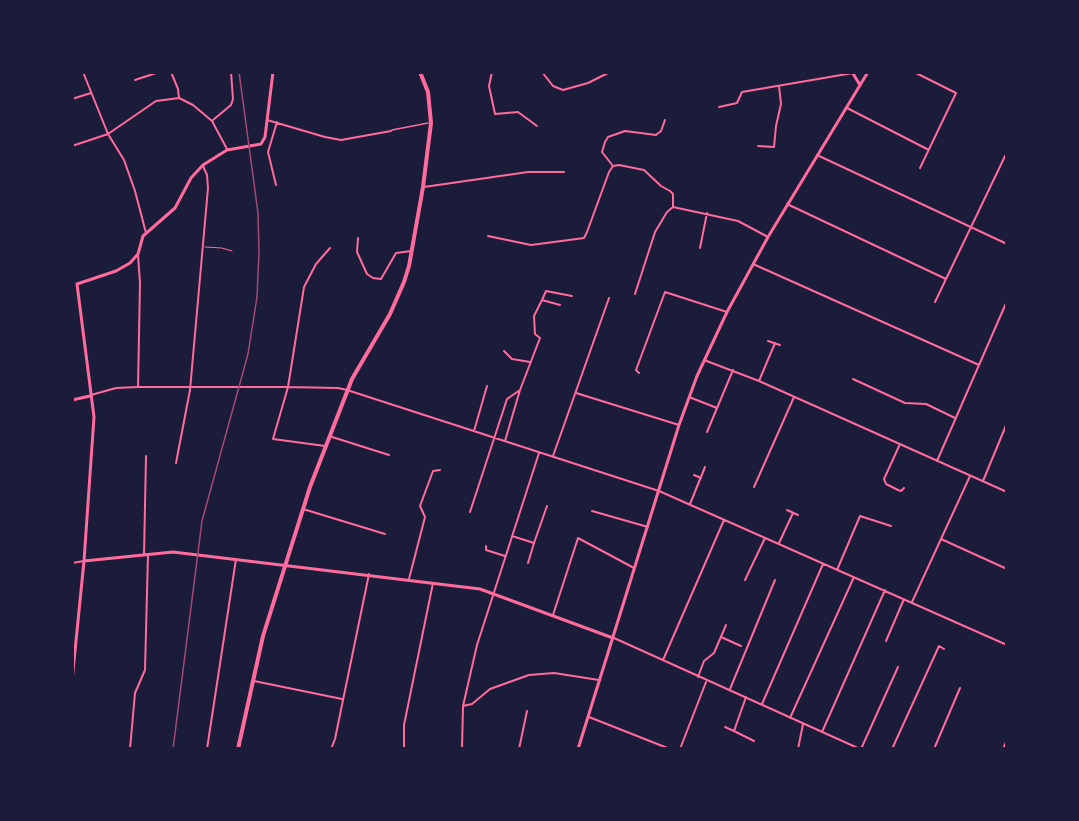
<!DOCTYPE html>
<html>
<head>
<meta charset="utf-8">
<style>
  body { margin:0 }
  #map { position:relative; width:1079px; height:821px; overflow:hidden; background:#1b1b3a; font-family:Merriweather,serif }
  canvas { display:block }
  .frame { position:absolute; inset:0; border:74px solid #1b1b3a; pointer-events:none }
</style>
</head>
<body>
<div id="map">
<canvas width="1079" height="821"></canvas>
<div class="frame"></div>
</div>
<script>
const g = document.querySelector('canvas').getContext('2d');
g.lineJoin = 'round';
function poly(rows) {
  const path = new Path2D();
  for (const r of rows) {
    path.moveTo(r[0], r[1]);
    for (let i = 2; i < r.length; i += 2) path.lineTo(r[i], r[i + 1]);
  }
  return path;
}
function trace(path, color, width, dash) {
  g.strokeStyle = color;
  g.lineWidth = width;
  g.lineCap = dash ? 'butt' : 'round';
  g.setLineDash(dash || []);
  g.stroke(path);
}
const service = poly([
  [205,247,222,248,232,251]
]);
const pedestrian = poly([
  [392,130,428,123]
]);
const minor = poly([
  [83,72,108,134,124,160,135,191,146,233],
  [171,72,178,89,179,98],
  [492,72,489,86,495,114,518,112,537,126],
  [542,72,553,86,563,90,588,83,610,72],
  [914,72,956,93,920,168],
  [135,80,159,72],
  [72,99,91,93],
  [719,107,737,103,742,92,853,73],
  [847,108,927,149],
  [213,120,231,105,233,99,231,72],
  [267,120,325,137,341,140,391,131],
  [72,146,108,134,156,101,179,98,193,105,212,121,227,149],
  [758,146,774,147,776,126,781,104,779,86],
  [817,155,1007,244],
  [613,166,602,152,605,142,608,137,625,131,656,135,661,131,665,120],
  [276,185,268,152,277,122],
  [424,187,528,172,564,172],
  [787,204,946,279],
  [488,236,531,245,584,238,587,232,609,172,613,166,619,165,644,170,661,186,670,191,673,194,673,207],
  [358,238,357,252,367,274,373,278,381,279,396,253,411,251],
  [700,248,707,213],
  [753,264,979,365],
  [635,294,655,232,667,212,673,207,738,221,768,237],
  [935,302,1007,152],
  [560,305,542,300,546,291,572,296],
  [768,341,780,345],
  [504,351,512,359,530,362],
  [704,360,759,381,1007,492],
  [639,373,636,370,665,292,727,312],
  [853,379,905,403,926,404,955,418],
  [759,381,775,343],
  [138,387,140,283,138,255],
  [576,393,679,425],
  [91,395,116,388,138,387,288,387,338,388,347,390,659,491,1007,645],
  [689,397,717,408],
  [474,431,487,386],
  [707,432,733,370],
  [329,436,389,455],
  [505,441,520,390,540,338,535,334,534,316,542,300],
  [900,444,884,479,886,484,898,490,901,491,904,488],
  [325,446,273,439,288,387,304,287,316,264,330,248],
  [553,456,609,298],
  [937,461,1007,301],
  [176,463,190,390,208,188,207,175,203,166],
  [694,475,701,478],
  [983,481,1007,423],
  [754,487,794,397],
  [690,504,705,467],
  [303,509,385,534],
  [787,510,798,515],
  [592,511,648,527],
  [470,512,507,399,520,390],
  [512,536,534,543,547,506],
  [941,539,1007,569],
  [779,543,793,513],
  [486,546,486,550,505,556],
  [144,555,146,456],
  [72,563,84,561],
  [528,563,534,543],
  [837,570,860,516,891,526],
  [409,579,425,517,420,506,433,471,440,470],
  [745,580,765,538],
  [912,602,970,476],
  [553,615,578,538,634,568],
  [721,637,741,646],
  [614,638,860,749],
  [886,641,904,599],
  [663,660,724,520],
  [698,677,704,661,714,653,726,625],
  [254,681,342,699],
  [730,689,775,580],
  [746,697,734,731,754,741],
  [762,704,823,564],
  [463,706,472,704,490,689,529,675,554,673,599,680],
  [589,717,670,749],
  [790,718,854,577],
  [725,727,734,731],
  [822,732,885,590],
  [130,749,135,693,145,670,148,555],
  [207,749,236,559],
  [331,749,335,739,369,574],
  [404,749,404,725,433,583],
  [462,749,463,706,477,645,539,453],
  [519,749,527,711],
  [680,749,706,682],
  [798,749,803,724],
  [861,749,898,667],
  [892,749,939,646,944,649],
  [934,749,960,688],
  [1003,749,1007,740]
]);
const tertiary = poly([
  [852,72,860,85],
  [72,400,90,396],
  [84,561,173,552,480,589,613,638],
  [72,681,84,561,94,417,77,284,116,271,130,263,138,254,143,236,175,208,191,178,203,165,227,150,261,144,265,137,273,72]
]);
const secondary = poly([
  [578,749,679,425,697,376,727,312,768,237,868,72]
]);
const trunk = poly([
  [238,749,263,636,310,487,352,379,390,314,404,282,409,266,423,187,431,123,428,92,420,72]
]);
const rail = poly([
  [173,749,202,521,248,354,257,297,259,252,258,213,239,72]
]);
trace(service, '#ff6b9d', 1);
trace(pedestrian, '#ff6b9d', 1.5);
trace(minor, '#ff6b9d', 2);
trace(tertiary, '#ff6b9d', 3);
trace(secondary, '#ff6b9d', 3);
trace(trunk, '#ff6b9d', 4);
trace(rail, '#a44b75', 1.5);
</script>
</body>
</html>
